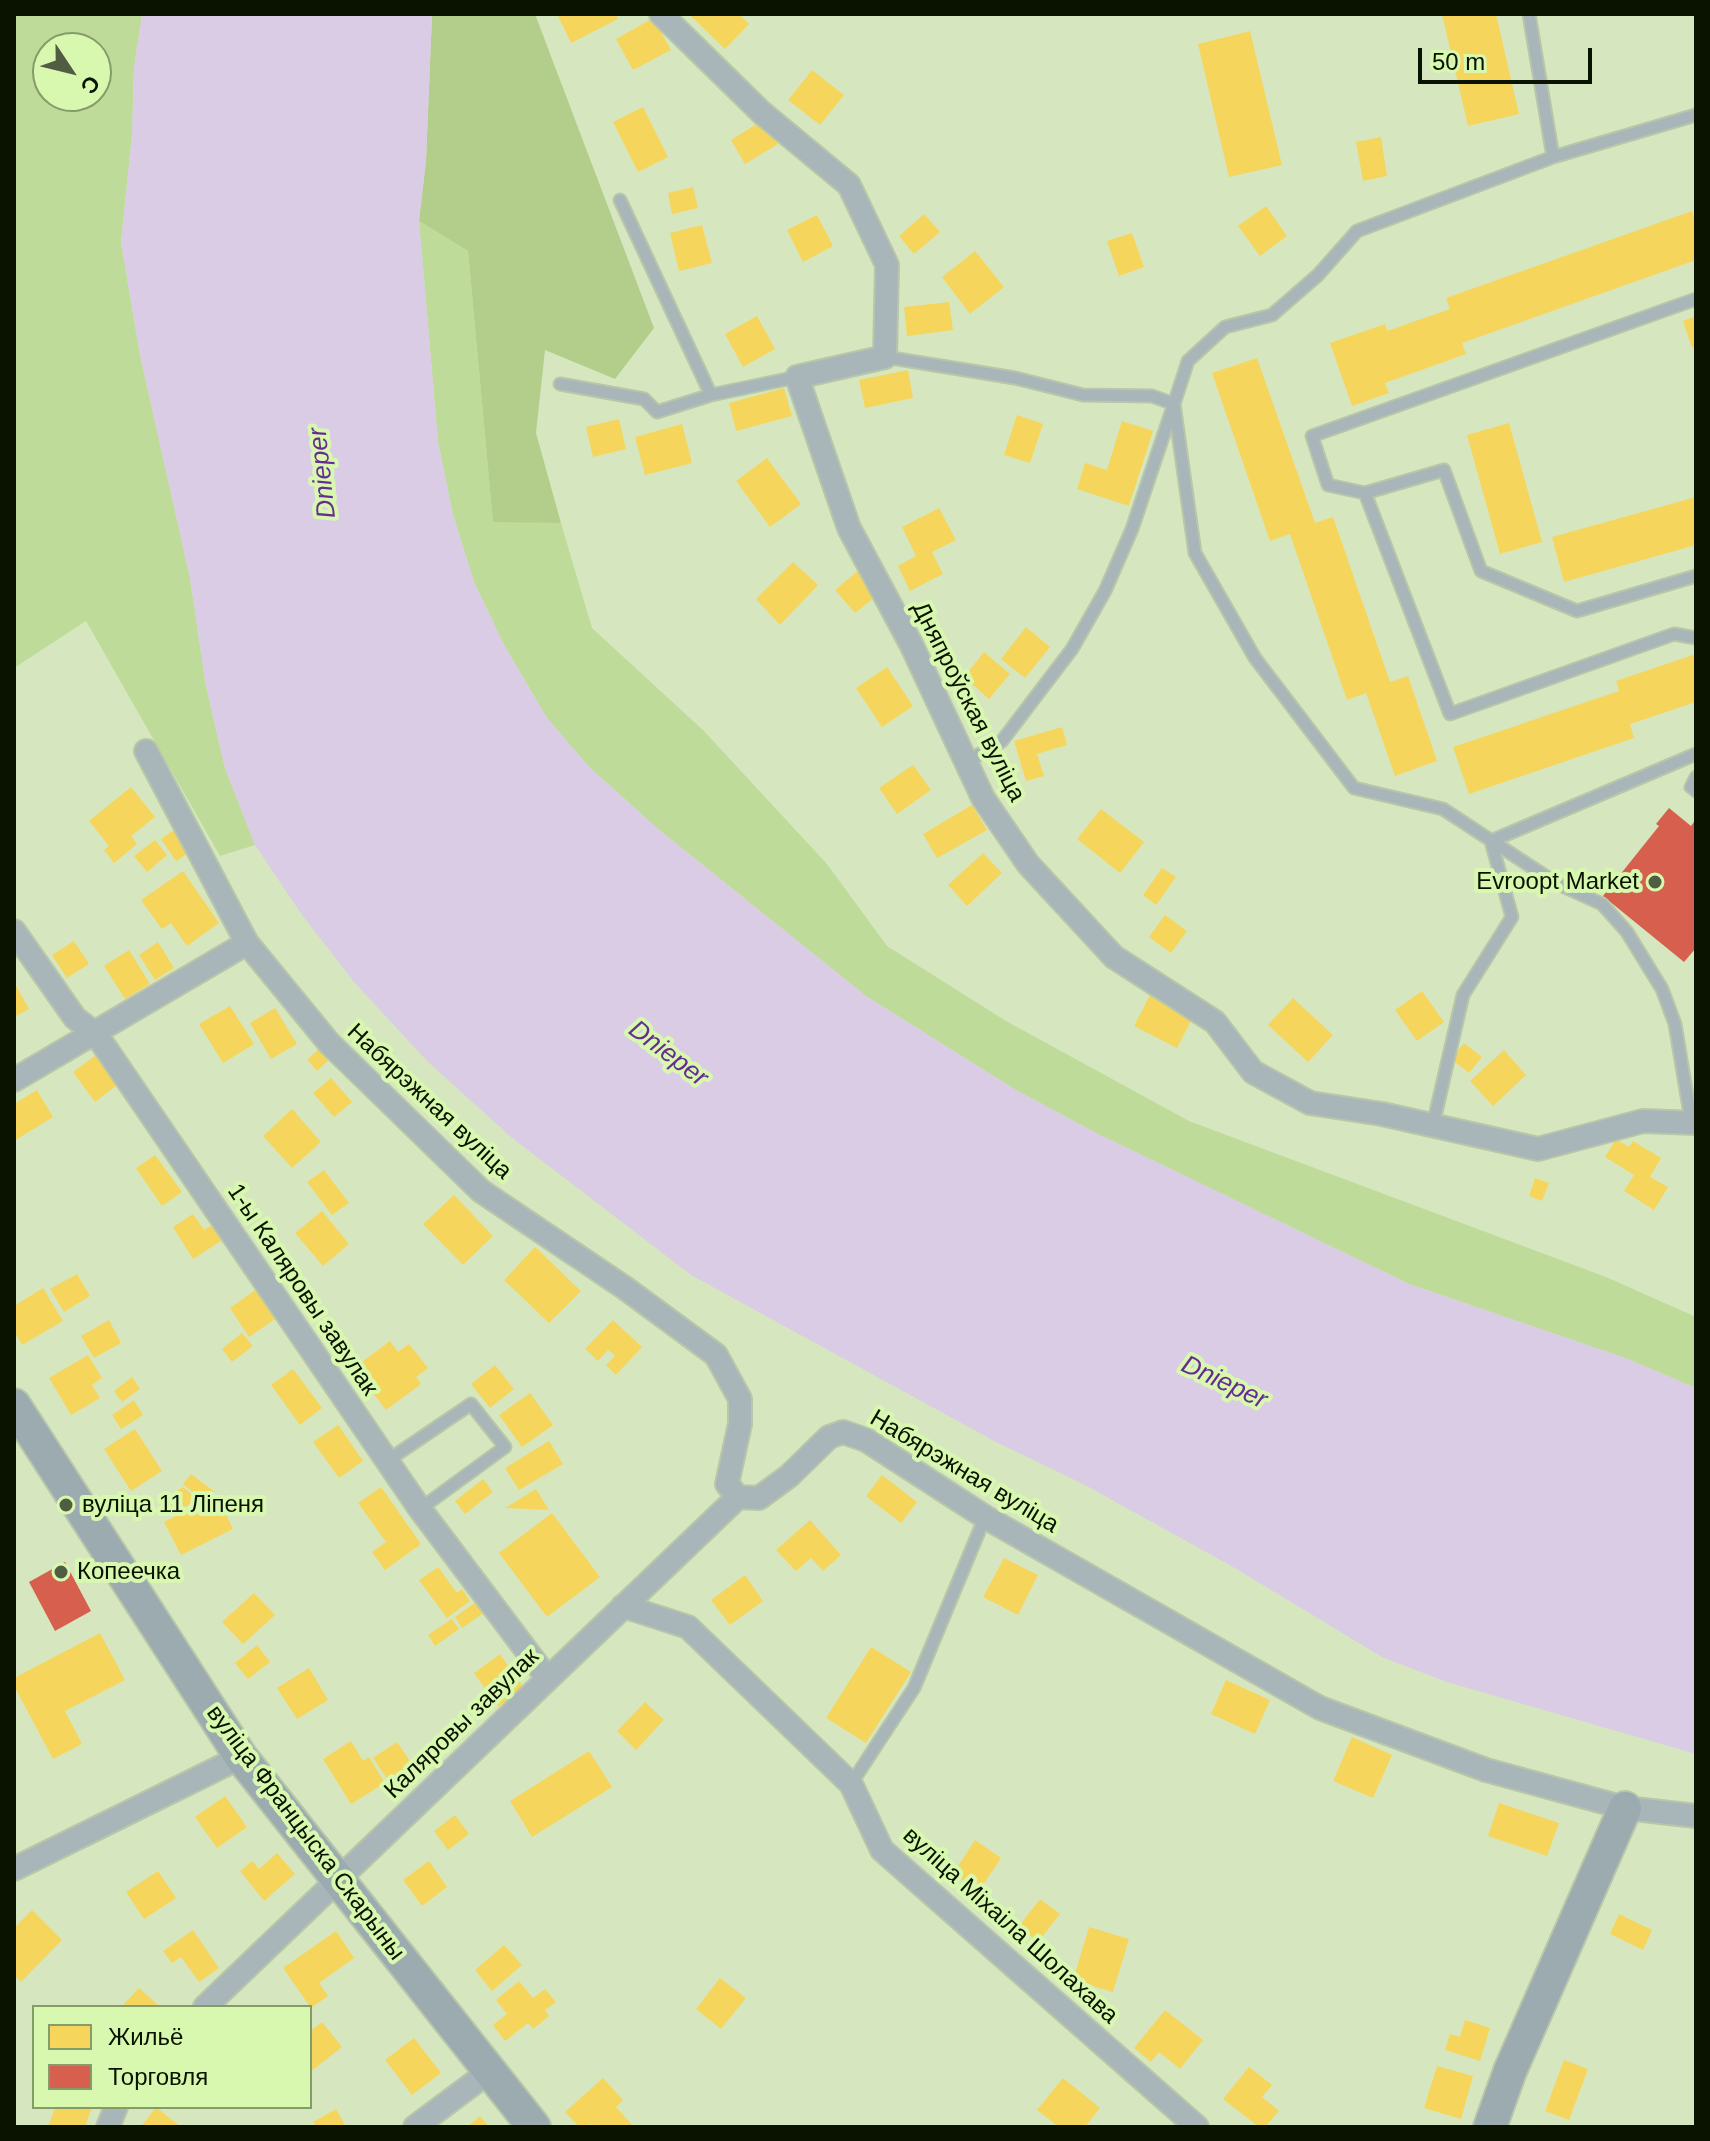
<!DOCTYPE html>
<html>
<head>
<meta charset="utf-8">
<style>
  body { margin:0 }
  #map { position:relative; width:1710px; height:2141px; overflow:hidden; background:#d6e7c0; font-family:Arial,sans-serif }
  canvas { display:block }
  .frame { position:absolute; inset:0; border:16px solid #091300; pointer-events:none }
  .legend { position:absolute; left:32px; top:2005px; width:280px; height:104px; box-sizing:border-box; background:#d8f8af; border:2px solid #859c69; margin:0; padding:10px 14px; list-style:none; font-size:24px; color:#091300 }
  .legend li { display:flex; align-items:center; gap:16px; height:40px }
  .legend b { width:40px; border:2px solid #859c69 }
  .north { position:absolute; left:32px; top:32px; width:80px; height:80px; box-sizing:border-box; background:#d8f8af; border:2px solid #859c69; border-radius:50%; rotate:125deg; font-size:22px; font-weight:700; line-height:32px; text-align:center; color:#091300 }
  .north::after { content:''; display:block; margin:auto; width:28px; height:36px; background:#515d43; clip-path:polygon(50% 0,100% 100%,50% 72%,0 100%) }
  .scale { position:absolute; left:1418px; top:48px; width:174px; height:36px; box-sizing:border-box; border:4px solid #091300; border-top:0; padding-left:10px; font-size:24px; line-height:28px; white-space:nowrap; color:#091300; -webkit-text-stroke:6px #d8f8af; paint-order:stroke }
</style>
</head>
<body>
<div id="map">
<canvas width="1710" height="2141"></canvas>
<div class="frame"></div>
<ul class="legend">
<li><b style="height:22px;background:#f6d55c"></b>Жильё</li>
<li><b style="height:22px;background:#d6604d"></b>Торговля</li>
</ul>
<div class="north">С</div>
<div class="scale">50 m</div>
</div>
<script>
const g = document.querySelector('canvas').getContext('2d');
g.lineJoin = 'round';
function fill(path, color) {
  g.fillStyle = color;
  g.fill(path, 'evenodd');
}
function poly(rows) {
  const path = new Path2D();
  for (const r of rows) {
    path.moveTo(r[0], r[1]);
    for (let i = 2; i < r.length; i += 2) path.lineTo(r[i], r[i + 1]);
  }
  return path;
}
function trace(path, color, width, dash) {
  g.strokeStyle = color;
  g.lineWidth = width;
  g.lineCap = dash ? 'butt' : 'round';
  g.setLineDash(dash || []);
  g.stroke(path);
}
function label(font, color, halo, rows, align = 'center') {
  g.font = font + ' Arial,sans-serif';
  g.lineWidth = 8;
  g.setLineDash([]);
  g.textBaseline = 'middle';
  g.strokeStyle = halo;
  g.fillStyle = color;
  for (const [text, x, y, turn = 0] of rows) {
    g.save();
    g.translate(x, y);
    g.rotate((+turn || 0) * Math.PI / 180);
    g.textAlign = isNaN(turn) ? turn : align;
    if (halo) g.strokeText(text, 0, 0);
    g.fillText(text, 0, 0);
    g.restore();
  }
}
const green = poly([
  [14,14,142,14,134,68,132,135,121,242,140,355,190,578,206,686,225,768,255,845,220,856,86,621,14,668],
  [48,48,96,48,96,96,48,96],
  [419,221,468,251,493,521,561,523,592,628,703,730,827,864,887,946,1006,1021,1189,1121,1606,1277,1696,1317,1696,1388,1625,1358,1409,1284,1096,1133,1014,1089,866,996,658,829,589,767,547,718,504,645,474,582,453,515,438,442]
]);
const forest = poly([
  [432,14,535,14,654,328,615,379,545,350,536,433,561,523,493,522,468,251,419,221,426,160]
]);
const water = poly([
  [142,14,432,14,426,160,419,221,438,442,453,515,474,582,504,645,547,718,589,767,658,829,866,996,1014,1089,1096,1133,1409,1284,1625,1358,1696,1388,1696,1754,1447,1682,1382,1657,1233,1567,1085,1485,996,1442,691,1275,511,1137,427,1061,354,982,302,915,255,845,225,768,206,686,190,578,140,355,121,242,132,135,134,68]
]);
const homes = poly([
  [557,14,615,14,618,19,571,43],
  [689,14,739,14,749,24,725,49],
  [1442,14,1496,14,1519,114,1468,126],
  [653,18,671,50,633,70,616,39],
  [1250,31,1282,165,1229,177,1198,44],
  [812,70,844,95,820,125,788,100],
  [643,107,668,157,638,172,613,122],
  [763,120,778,144,745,164,731,140],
  [1381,137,1387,176,1363,181,1356,142],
  [693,187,698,208,672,214,668,193],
  [1266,206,1287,236,1260,256,1238,226],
  [1692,211,1696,223,1696,260,1462,343,1466,354,1385,383,1389,393,1352,406,1330,343,1385,324,1387,331,1450,309,1446,298],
  [924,214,940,232,914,254,899,236],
  [817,215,833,246,803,262,787,230],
  [702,225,712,263,679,271,670,233],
  [1132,233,1144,267,1119,276,1107,241],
  [975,251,1004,287,970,314,942,277],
  [949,302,953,330,907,336,904,307],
  [757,316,775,349,743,367,725,334],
  [1696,316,1696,346,1692,348,1683,321],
  [1257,358,1315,523,1333,517,1390,682,1408,676,1437,761,1395,776,1366,693,1347,700,1290,534,1270,541,1212,373],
  [908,370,913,398,865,408,859,380],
  [784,388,792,416,736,431,729,403],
  [1017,415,1043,424,1030,463,1004,455],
  [619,419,626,449,593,457,586,427],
  [1122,421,1153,431,1129,506,1077,489,1085,463,1107,470],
  [1509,423,1542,542,1500,554,1467,435],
  [682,424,692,463,645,475,635,437],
  [767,458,801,504,770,527,736,481],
  [1696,497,1696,545,1564,582,1552,537],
  [939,508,956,540,932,552,943,574,910,591,898,566,916,556,902,527],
  [793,562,818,585,780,625,756,599],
  [859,570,879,594,855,613,835,590],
  [1026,627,1050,647,1025,678,1001,659],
  [984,652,1010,674,989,699,964,677],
  [1696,654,1696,702,1630,724,1634,738,1469,794,1453,747,1619,691,1616,681],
  [887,667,913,706,882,727,856,688],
  [1062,727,1067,745,1037,754,1044,776,1026,781,1014,741],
  [913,765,931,790,897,814,879,788],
  [131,787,155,817,131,836,137,844,114,863,104,850,109,846,89,821],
  [972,805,987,830,937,858,923,834],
  [1101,809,1144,842,1120,873,1077,839],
  [178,827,193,850,176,861,161,839],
  [155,840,167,855,147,872,134,856],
  [983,853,1002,873,967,906,948,885],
  [1162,868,1176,877,1156,905,1143,895],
  [183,871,219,923,187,946,171,923,162,929,141,900],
  [1165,915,1187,931,1171,953,1149,937],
  [74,941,89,964,67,978,52,955],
  [158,942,174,968,155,980,139,955],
  [129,950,150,984,125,999,104,966],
  [14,982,29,1009,14,1017],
  [1422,991,1444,1022,1417,1041,1395,1010],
  [1150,995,1193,1017,1177,1048,1134,1026],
  [1293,998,1333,1035,1308,1062,1268,1025],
  [230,1006,254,1044,223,1063,199,1024],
  [275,1008,297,1044,271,1059,250,1023],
  [1464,1043,1482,1057,1469,1073,1451,1059],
  [323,1045,333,1056,317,1071,307,1060],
  [1504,1050,1526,1075,1493,1106,1470,1081],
  [99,1053,121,1082,95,1102,73,1072],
  [331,1078,352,1102,334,1117,313,1093],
  [37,1090,53,1117,14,1141,14,1104],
  [292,1109,321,1142,292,1168,263,1136],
  [1616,1139,1629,1147,1633,1141,1661,1158,1650,1177,1668,1187,1654,1210,1624,1191,1634,1175,1605,1157],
  [155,1155,182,1192,162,1206,136,1168],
  [324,1170,349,1203,332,1215,307,1182],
  [1535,1178,1549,1183,1542,1201,1529,1196],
  [454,1195,493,1236,463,1265,423,1224],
  [322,1211,349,1244,323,1266,295,1233],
  [193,1214,204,1230,220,1220,230,1235,193,1259,173,1227],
  [535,1247,581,1291,549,1323,504,1280],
  [77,1274,90,1296,64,1312,50,1289],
  [261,1286,281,1315,249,1337,230,1308],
  [43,1288,63,1321,22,1345,14,1331,14,1306],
  [109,1320,121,1343,94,1358,81,1336],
  [613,1320,642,1347,616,1375,606,1365,615,1356,608,1350,598,1361,585,1349],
  [242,1333,253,1346,232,1362,222,1349],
  [390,1341,398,1352,409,1344,428,1368,416,1377,421,1384,386,1410,354,1368],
  [88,1355,102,1378,92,1385,100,1398,71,1415,49,1378],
  [495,1365,514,1389,490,1408,471,1384],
  [293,1369,322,1408,300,1425,271,1385],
  [132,1377,140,1389,122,1402,114,1391],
  [530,1393,553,1425,522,1447,499,1415],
  [134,1400,143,1415,121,1429,112,1415],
  [338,1425,363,1461,339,1478,313,1442],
  [135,1429,162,1471,131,1491,104,1449],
  [549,1441,563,1464,519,1490,505,1468],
  [191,1474,215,1492,200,1498,183,1484],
  [882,1475,917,1502,901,1523,866,1496],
  [483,1479,493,1492,465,1514,455,1501],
  [183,1487,197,1499,175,1514,160,1501],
  [381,1487,421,1544,385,1570,372,1552,386,1542,358,1503],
  [536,1489,549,1510,505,1508],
  [216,1495,233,1529,181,1555,164,1522],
  [552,1513,600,1577,547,1617,499,1553],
  [810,1520,841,1555,823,1571,811,1558,796,1571,776,1550],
  [1004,1558,1038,1575,1018,1615,983,1597],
  [438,1567,457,1593,462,1589,470,1601,447,1618,419,1580],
  [745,1575,763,1601,730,1625,711,1600],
  [254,1593,275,1615,243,1644,222,1622],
  [477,1601,485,1612,462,1628,455,1617],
  [452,1619,459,1629,435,1646,428,1635],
  [100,1633,125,1680,65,1711,82,1744,53,1759,14,1686,14,1678],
  [257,1645,270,1662,248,1679,235,1663],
  [871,1647,911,1672,866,1743,826,1718],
  [500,1654,524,1688,498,1707,474,1673],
  [309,1668,328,1700,297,1719,277,1688],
  [1226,1680,1270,1700,1255,1734,1211,1714],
  [645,1702,664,1720,636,1750,617,1731],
  [1352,1737,1392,1755,1373,1798,1333,1781],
  [351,1741,363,1761,369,1757,385,1783,351,1804,323,1759],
  [397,1742,414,1767,390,1783,373,1758],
  [589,1751,612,1787,532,1837,510,1801],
  [225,1796,247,1827,217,1848,195,1817],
  [1499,1803,1559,1823,1547,1856,1488,1836],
  [455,1815,469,1834,448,1850,434,1831],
  [975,1840,1001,1858,979,1891,953,1874],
  [277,1853,295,1874,264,1901,240,1871,252,1861,259,1869],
  [429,1861,447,1887,422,1906,403,1880],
  [158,1871,176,1898,144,1919,126,1892],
  [1040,1899,1060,1914,1038,1942,1019,1926],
  [32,1910,62,1940,21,1982,14,1975,14,1928],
  [1619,1914,1652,1930,1643,1950,1610,1934],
  [1089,1927,1129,1939,1113,1992,1073,1980],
  [193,1930,219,1968,199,1982,181,1957,172,1963,163,1951],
  [336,1931,354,1958,319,1983,328,1996,311,2008,283,1968],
  [504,1945,522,1965,492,1991,475,1970],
  [720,1978,746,1998,721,2029,696,2009],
  [519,1981,533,1998,545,1989,556,2002,545,2010,549,2016,533,2029,528,2023,505,2041,493,2025,507,2014,496,2000],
  [139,1988,160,2007,121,2007],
  [1165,2010,1203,2040,1180,2069,1159,2052,1151,2062,1134,2048],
  [1465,2020,1490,2028,1480,2061,1445,2050,1450,2034,1460,2037],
  [322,2022,342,2047,310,2072,310,2031],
  [414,2038,441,2073,412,2095,385,2060],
  [1564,2060,1588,2069,1569,2120,1545,2111],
  [1437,2066,1473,2076,1461,2119,1424,2108],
  [1249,2067,1272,2085,1262,2097,1279,2111,1265,2127,1259,2127,1223,2099],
  [603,2078,623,2100,616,2107,634,2127,595,2127,592,2124,579,2127,565,2112],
  [1063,2078,1100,2108,1085,2127,1059,2127,1037,2110],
  [55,2107,92,2107,85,2127,48,2127],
  [156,2107,181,2127,141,2127],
  [336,2109,346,2127,316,2127,313,2122],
  [480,2116,489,2127,467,2127]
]);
const shops = poly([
  [1669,808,1691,826,1696,819,1696,948,1684,962,1603,896,1659,826,1656,824],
  [65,1562,91,1611,55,1631,29,1582]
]);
const lane = poly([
  [1529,14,1553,157],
  [620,200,711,395],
  [885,357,1015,378,1083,395,1152,396,1174,404,1132,529,1105,591,1072,649,1002,741,965,763],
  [560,384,644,399,657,412,711,395,797,377],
  [1365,493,1328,485,1312,436,1696,299],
  [1696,576,1577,611,1481,571,1444,470,1365,493,1450,714,1674,634,1696,638],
  [1696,777,1691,787,1696,791],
  [1691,1120,1675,1024,1662,989,1627,932,1602,904,1556,883,1443,809,1354,788,1255,658,1195,553,1174,404,1188,361,1225,327,1272,315,1318,275,1357,231,1553,157,1696,115],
  [1433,1125,1463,995,1512,917,1491,841,1696,754],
  [387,1461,471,1404,505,1447,420,1509],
  [851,1784,914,1688,985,1517]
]);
const street = poly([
  [661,14,761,112,849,185,887,265,885,357,797,377,849,528,911,644,983,798,1028,864,1114,957,1215,1022,1253,1072,1310,1103,1382,1114,1538,1149,1643,1121,1696,1123],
  [146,751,247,943,329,1043,481,1191,625,1288,716,1355,740,1399,740,1424,727,1484,738,1497,759,1498,789,1476,829,1437,843,1432,866,1440,985,1517,1320,1708,1486,1770,1625,1808,1696,1816],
  [14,931,75,1018,96,1034,420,1509,548,1679],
  [14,1080,247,943],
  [623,1606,688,1627,851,1784,882,1850,1197,2127],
  [14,1869,241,1757],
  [205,2007,738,1497],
  [108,2127,116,2107],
  [415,2127,490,2071]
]);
const secondary = poly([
  [14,1405,241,1757,534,2127],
  [1490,2127,1510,2071,1625,1808]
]);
const markers = [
  [1655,882,8,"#515d43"],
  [66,1505,8,"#515d43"],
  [61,1572,8,"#515d43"]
];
const streetNames = [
  ["Дняпроўская вуліца",968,702,63],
  ["Набярэжная вуліца",429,1102,43],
  ["1-ы Каляровы завулак",302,1290,56],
  ["Набярэжная вуліца",964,1472,31],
  ["Каляровы завулак",462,1724,-44],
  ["вуліца Францыска Скарыны",305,1833,53],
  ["вуліца Міхаіла Шолахава",1010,1926,42]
];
const poiNames = [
  ["Evroopt Market",1639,882,"right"],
  ["вуліца 11 Ліпеня",82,1505],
  ["Копеечка",77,1572]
];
const waterNames = [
  ["Dnieper",323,473,-96],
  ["Dnieper",668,1054,37],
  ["Dnieper",1224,1383,25]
];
fill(green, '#bfdb9a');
fill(forest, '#b2ce8a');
fill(water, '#d9cce4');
fill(homes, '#f6d55c');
fill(shops, '#d6604d');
trace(lane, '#b8c6a9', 15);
trace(street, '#b8c6a9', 26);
trace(secondary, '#b8c6a9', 36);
trace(lane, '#a9b6b9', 11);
trace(street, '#a9b6b9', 22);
trace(secondary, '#9cabb0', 32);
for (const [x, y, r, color] of markers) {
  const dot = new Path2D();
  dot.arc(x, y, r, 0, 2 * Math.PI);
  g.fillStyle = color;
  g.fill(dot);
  trace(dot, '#d8f8af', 3);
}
label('24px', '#091300', '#d8f8af', streetNames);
label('24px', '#091300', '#d8f8af', poiNames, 'left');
label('italic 26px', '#662d90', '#d8f8af', waterNames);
</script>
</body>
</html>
